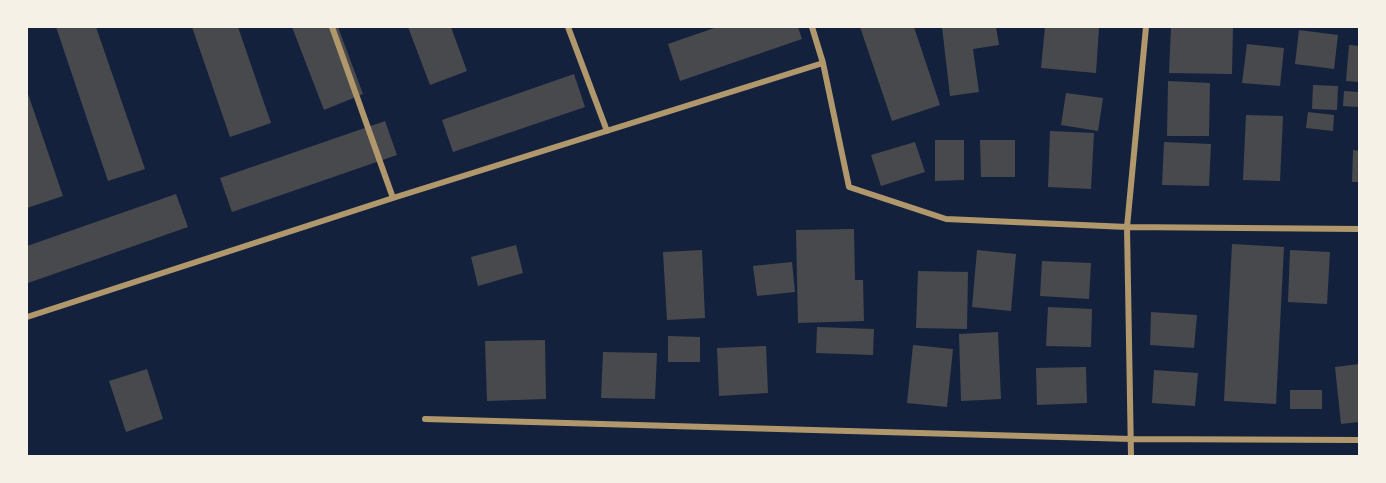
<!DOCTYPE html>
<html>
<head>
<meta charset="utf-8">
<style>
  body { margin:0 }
  #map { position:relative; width:1386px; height:483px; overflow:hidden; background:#14213d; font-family:Helvetica,sans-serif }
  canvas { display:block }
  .frame { position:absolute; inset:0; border:28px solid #f6f1e7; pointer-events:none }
</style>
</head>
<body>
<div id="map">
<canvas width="1386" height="483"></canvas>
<div class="frame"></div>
</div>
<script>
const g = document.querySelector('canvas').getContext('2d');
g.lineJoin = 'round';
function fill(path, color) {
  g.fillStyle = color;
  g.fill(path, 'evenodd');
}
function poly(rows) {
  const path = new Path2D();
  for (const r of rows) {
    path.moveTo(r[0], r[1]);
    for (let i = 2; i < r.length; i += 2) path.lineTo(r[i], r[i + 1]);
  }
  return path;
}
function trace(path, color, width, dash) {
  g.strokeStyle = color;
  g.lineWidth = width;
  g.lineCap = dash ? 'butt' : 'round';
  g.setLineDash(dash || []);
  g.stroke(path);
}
const building = poly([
  [56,27,96,27,145,169,108,181],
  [192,27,238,27,271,123,230,137],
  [292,27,338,27,363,94,324,110],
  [408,27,451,27,467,71,430,85],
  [717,27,798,27,802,39,680,81,668,44],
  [860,27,914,27,940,105,892,121],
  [942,27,996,27,999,45,973,49,979,92,950,96],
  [1045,27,1099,28,1096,73,1041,68],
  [1171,27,1233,27,1232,74,1169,73],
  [1299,30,1338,35,1334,69,1295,64],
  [1247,44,1284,48,1280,86,1242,83],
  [1349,45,1359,46,1359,82,1346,81],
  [574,74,585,107,453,152,442,120],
  [1168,81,1210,83,1209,136,1167,136],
  [1313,85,1338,86,1337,110,1312,109],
  [27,91,63,196,27,208],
  [1344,91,1359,92,1359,107,1343,106],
  [1066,93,1103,98,1098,131,1061,125],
  [1308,112,1334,115,1333,131,1306,128],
  [1246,115,1283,116,1280,181,1243,180],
  [385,121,397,155,232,212,220,178],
  [1050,131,1094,133,1091,189,1048,187],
  [935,140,964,140,964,180,935,181],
  [980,140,1015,140,1015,177,981,177],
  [915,142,925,172,881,186,871,155],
  [1164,142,1211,144,1209,186,1162,185],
  [1353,150,1359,151,1359,182,1352,182],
  [176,194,188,227,28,283,27,246],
  [854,229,855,280,863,280,864,321,798,323,796,230],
  [1232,244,1284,247,1276,404,1224,401],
  [516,245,523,273,478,286,471,257],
  [702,250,705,318,667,320,663,252],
  [977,250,1016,254,1011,311,972,307],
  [1290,250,1330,252,1327,304,1288,302],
  [1042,261,1091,263,1089,299,1040,296],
  [792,262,795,292,757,296,753,266],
  [918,271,968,272,967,329,916,328],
  [1048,307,1092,309,1091,347,1046,346],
  [1151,312,1197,315,1194,348,1150,345],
  [817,327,874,329,873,355,816,353],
  [998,332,1001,399,961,401,959,334],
  [668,336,700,337,700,362,668,362],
  [545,340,546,399,487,401,485,341],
  [913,345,953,349,947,407,907,403],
  [766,346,768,393,719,396,717,348],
  [603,352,657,353,655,399,601,398],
  [1359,364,1359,422,1341,424,1335,367],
  [1086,367,1087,403,1037,405,1036,368],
  [147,369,163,419,126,432,109,381],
  [1154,370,1198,373,1195,406,1152,403],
  [1290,390,1322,390,1322,409,1290,409]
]);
const minor = poly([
  [332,27,393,198],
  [568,27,607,131],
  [812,27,823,63,849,187,946,219,1127,227,1359,229],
  [27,317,393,198,823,63],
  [425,419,1131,439,1359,440],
  [1131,456,1127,227,1146,27]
]);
fill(building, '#48494c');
trace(minor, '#b1986c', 6);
</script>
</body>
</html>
